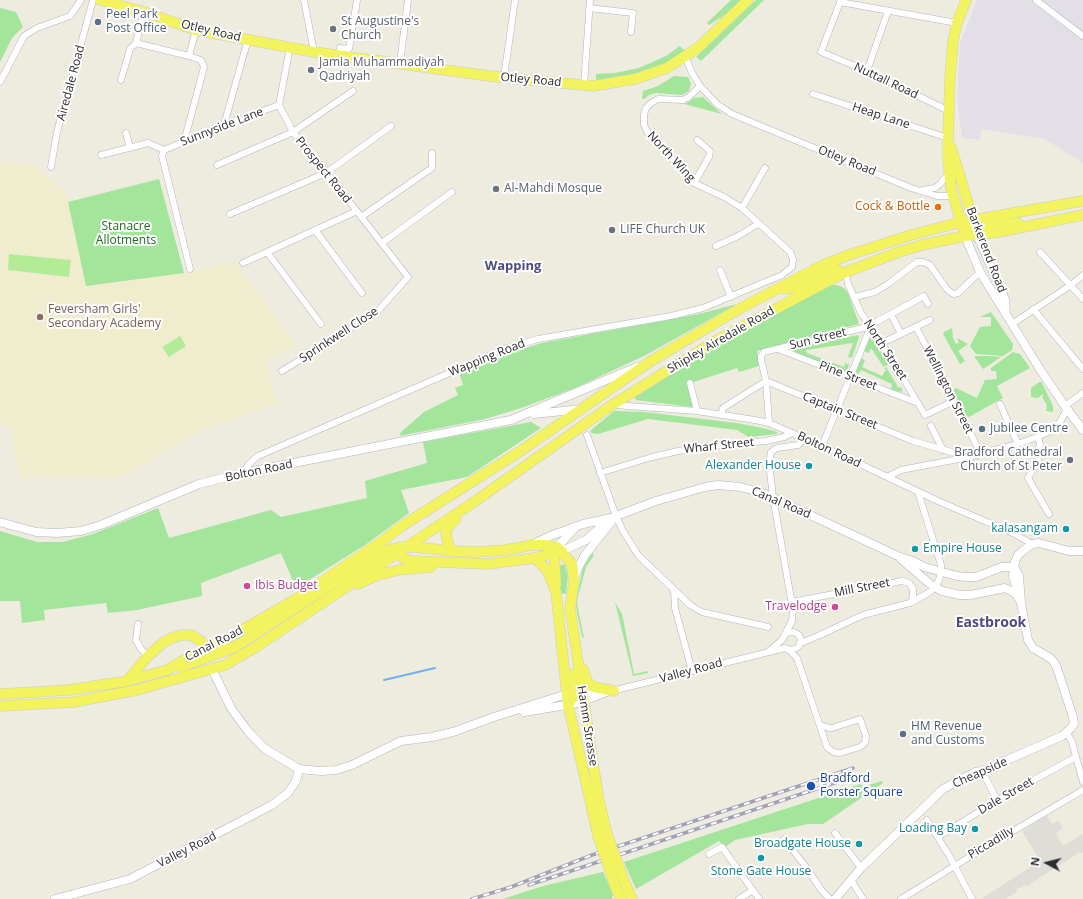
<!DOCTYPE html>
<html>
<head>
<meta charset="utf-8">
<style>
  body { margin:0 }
  #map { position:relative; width:1083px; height:899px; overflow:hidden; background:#eeebdf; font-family:"Open Sans",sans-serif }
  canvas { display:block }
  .north { position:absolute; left:1027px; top:843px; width:40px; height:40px; -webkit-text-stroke:3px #fff; paint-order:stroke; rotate:277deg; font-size:11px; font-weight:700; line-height:16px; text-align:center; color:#2d2d2d }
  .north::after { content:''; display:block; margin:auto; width:14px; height:18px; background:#2d2d2d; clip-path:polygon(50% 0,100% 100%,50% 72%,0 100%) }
</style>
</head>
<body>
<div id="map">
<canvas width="1083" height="899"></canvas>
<div class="north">N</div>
</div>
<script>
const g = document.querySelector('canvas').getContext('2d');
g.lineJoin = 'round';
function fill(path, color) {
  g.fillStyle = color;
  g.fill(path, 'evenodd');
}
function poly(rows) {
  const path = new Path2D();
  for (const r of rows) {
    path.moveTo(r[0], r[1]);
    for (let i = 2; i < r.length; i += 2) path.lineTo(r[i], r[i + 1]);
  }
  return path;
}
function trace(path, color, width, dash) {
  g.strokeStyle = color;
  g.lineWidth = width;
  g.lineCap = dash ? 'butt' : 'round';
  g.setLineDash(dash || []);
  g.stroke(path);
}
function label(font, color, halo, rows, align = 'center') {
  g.font = font + ' "Open Sans",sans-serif';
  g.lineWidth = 4;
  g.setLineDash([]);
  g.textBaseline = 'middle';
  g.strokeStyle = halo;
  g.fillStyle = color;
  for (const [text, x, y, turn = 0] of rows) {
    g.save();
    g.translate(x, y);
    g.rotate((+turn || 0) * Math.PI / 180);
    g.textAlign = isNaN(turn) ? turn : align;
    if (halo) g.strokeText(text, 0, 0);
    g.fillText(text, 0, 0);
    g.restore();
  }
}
const industrial = poly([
  [977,0,1083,0,1083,163,1045,139,981,129,980,140,962,138,957,98,960,43]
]);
const education = poly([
  [0,161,36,165,67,195,87,286,184,273,235,261,296,345,266,362,277,404,202,430,122,477,21,478,8,425,0,425]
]);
const green = poly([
  [731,0,741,0,729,12,709,25,707,23],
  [756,0,764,0,701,61,696,57],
  [0,8,16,12,23,27,12,38,0,62],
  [680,46,685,51,664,64,632,76,596,81,596,74,615,73,639,68,666,56],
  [674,76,688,77,691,84,689,91,682,95,655,93,649,95,644,99,642,99,643,91,658,86],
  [703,97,706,100,722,114,684,104,689,102,694,98],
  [159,179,184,273,86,286,68,202],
  [828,285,837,285,844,288,848,293,859,324,757,351,759,366,739,372,737,368,687,384,693,405,692,407,636,400,635,397,644,392,644,390,685,363],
  [737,304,646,355,575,388,521,408,485,419,400,436,401,432,424,412,458,395,455,388,463,385,459,372,522,349,542,343,699,314],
  [991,312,1013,344,1012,350,1003,356,976,354,970,346,980,327,991,326,991,317,980,317],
  [952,328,953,338,956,344,959,343,957,338,968,344,958,351,965,361,960,364,943,334,944,332],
  [858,335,859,337,852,358,848,357,853,343,806,350,807,353,844,367,845,363,849,365,846,373,793,351,791,349],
  [873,337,874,340,890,365,883,366,871,348,869,353,864,351,870,338],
  [1013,352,1020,354,1030,368,997,386,1003,398,967,418,953,390,956,388,977,398,985,380,997,379,996,371,991,371,991,368],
  [974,356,989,356,1001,357,983,369],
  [861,358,865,360,862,367,882,376,886,370,884,368,886,367,898,387,902,388,902,392,891,390,892,384,861,370,857,376,853,375],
  [1041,381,1053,406,1053,412,1046,411,1047,405,1042,397,1043,396,1043,394,1038,398,1031,397,1031,388],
  [614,411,645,412,736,423,763,428,777,432,777,434,749,437,737,430,648,419,598,434,592,433,590,431],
  [531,422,541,428,467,477,401,490,409,513,365,545,296,588,281,553,201,583,202,596,137,610,108,613,106,603,44,610,45,620,22,623,20,601,0,601,0,531,37,542,63,542,93,534,158,508,169,538,271,510,281,517,367,498,365,481,427,463,423,442],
  [592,553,594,555,586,567,578,596,577,604,584,638,582,637,576,607,576,600,583,568],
  [564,564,565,565,568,575,566,594,560,593,557,567],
  [615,602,622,614,634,674,648,671,648,673,633,676],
  [882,781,883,783,823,824,808,824,735,840,725,847,719,841,636,889,624,862,861,784,863,787],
  [603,872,613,894,612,899,503,899,543,886]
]);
const pitch = poly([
  [9,254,71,260,69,277,8,270],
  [180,336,186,346,169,357,162,347]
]);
const plaza = poly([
  [1047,815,1052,824,1058,821,1059,823,1060,822,1063,828,1056,833,1063,846,1083,834,1083,853,1080,852,1027,886,1025,885,1016,890,1017,892,1005,899,981,899,1040,861,1022,831]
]);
const stream = poly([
  [384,680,435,668]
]);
const minor = poly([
  [304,0,314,52],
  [841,0,821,52,867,71,949,111],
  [1036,0,1083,36],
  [840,2,957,23],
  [589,8,633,13,631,32],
  [136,43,189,56,201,60,204,67,184,142],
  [340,48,349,49,357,0],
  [189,56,196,30],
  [685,56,692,73,700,86,717,104,732,114,911,188,937,196,953,196],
  [400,63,408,0],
  [867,71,888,11],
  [504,77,515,0],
  [121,80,130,49,136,43,144,12],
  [0,82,24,36,37,28,70,16,81,0],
  [584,85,590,0],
  [813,94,948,138],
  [224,125,248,39],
  [126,133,130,148],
  [164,150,224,125,279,105],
  [164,150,162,156,190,269],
  [101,155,148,143,164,150],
  [217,165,293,132,353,91],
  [51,167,57,132,93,0],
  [694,183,709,157,710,151,697,140],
  [922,190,935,188,940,184,949,173],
  [742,208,765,168],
  [230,214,326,173,391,126],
  [361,217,432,168,432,153],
  [315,230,362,293],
  [382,243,452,192],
  [716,246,738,236,758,224],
  [267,252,321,324],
  [1040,252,1083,299],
  [243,263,357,211],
  [720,270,731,297],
  [846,272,848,284,861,313,882,343,925,415,954,401],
  [855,297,875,292,888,284,917,262,923,262,930,265,946,288,950,292,954,294,958,293,980,272],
  [1033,309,1083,369],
  [891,314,901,334],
  [876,322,924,296,928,304],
  [1012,324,1071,285,1083,275],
  [916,327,981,454],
  [882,343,930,320],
  [778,349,918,403],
  [282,371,377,312,408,277,341,191,293,132,279,105,290,47],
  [690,383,697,411],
  [1000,404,1018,444],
  [614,405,697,411,755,420,769,423,822,446,938,501,1015,534,1032,544],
  [1065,406,1083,393],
  [721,415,723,408,766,381,913,441,969,457],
  [769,423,766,381,761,360,761,356,764,352,871,326],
  [931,426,943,450],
  [587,435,616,516,623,531,638,555,690,605,702,612,768,627],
  [1037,437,1040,443,1038,462,1028,478,1049,514],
  [822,446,871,326],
  [243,473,249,464,258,456,507,348,538,339,671,316,703,308,782,275,792,267,793,259,790,252,742,208,724,197,694,183,648,133,644,125,644,115,646,108,651,103,658,99,683,100,689,97,700,86],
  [600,473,652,457,696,447,766,441,784,437,792,433],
  [887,477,901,470,969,457,1018,444,1037,437,1048,432,1060,422,1067,409],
  [674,591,675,608,692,671],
  [792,602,902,581,909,583,913,589,913,598,910,603],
  [138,624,136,640,141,649,148,656],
  [786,633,794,632,799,635,801,640,799,646,797,648,791,650,787,649],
  [801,643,820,635,863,615,910,603,930,592,935,587,939,580,941,572,941,565,918,492],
  [788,649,797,658,827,747,833,752,840,753,860,747,865,743,866,736,860,719,832,728,829,728,820,725],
  [769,651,782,640,792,621,793,610,773,497,769,463,771,452,777,448,798,445,805,439],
  [612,691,785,648],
  [582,694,603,692],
  [584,702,607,693],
  [1067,733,1072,742,1083,782],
  [982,771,997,800],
  [927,820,950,857,972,899],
  [835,833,861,868],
  [938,837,1006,795,1076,757],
  [784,839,806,867,822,891,830,899],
  [709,854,722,847,759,899],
  [851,880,863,899],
  [739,899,753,890],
  [901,899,979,851,1083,790]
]);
const tertiary = poly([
  [977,235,1005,299,1006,313],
  [965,236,980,272,1041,371,1067,409,1083,430],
  [534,414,582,409],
  [0,522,36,532,57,533,81,531,101,525,199,484,243,473,511,420,637,367],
  [533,544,550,536,583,524,611,518,656,501,705,487,718,485,740,487,763,493,900,557,913,561,924,567,957,576,966,577,976,577,1002,567,1014,567],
  [557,547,575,528],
  [562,551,586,540,608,520],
  [901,559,930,584,942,591,960,595,971,595,1005,588,1015,593,1021,602],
  [574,580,578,568,585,555,616,516],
  [1018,593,1013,576,1015,562,1018,555,1024,550,1032,544,1039,543,1069,551,1083,551],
  [212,669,231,708,247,730,264,748,299,769,321,771,336,770,352,765,401,741,432,737,453,732,494,717,567,694,573,694],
  [524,712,584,702],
  [55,899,130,879,272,805,288,793,296,781,299,769],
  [835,899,861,868,943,789,975,772,982,771,1062,736,1070,729,1074,724,1073,717,1057,668,1054,662,1050,658,1033,648,1028,640,1021,603,1019,576,1014,567]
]);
const primary = poly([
  [100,0,144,12,196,30,314,52,489,76,593,86,635,79,667,68,699,47,748,0],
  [951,147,975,226],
  [961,222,964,226,973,228,1018,223],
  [963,228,951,189,948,161,948,138,950,78,953,41,957,23,966,0],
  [784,289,799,287,818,277,838,270],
  [398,551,403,558,411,561,488,564,535,558,562,551],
  [452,551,449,546,446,534,447,528,456,519],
  [535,558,547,570,556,592,568,705,582,765],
  [358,584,378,575,399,570,431,567],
  [556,584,554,553,557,547],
  [181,667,235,647,372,558,388,550,400,547,414,547,452,551,476,552,505,550,533,545,546,545,557,547,572,564,573,572,574,582,570,608,593,763],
  [583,669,588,683,594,687,614,691],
  [127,681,148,656,164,642,172,638,182,635,191,635,202,642,207,655],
  [0,694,69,690,127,681,167,670,184,660,223,641,296,599,381,542,402,526,519,452,651,361,739,309,823,265,849,255,911,235,961,222,1083,201],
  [568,705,575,694,573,674],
  [0,706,74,702,137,690,225,665,256,647,474,502,612,405,717,340,832,279,846,272,899,252,922,245,965,236,999,232,1083,215],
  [625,883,632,899],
  [615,886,621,899]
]);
const rail = poly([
  [529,885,855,776],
  [472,899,511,887,592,855,853,768]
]);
const primaryBridge = poly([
  [593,763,599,800,607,834,625,883],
  [582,765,598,836,615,886]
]);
const markers = [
  [98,22,4,"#5c6f8a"],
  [333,29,4,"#6b7280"],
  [311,70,4,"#6b7280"],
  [496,189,4,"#6b7280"],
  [938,207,4,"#e8710a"],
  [612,230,4,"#6b7280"],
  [40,317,4,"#8d6e63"],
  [982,429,4,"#5c6f8a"],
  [1070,460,4,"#6b7280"],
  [809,466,4,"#0f9aa8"],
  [1066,529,4,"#0f9aa8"],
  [915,549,4,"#0f9aa8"],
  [247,586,4,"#d1479c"],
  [835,607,4,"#d1479c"],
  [903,734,4,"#5c6f8a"],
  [811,786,5,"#1a4fb4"],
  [975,829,4,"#0f9aa8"],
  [859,844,4,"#0f9aa8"],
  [761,858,4,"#0f9aa8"]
];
const serviceNames = [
  ["Peel Park",106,15],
  ["Post Office",106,29],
  ["Jubilee Centre",990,429],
  ["HM Revenue",911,727],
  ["and Customs",911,741]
];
const worshipNames = [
  ["St Augustine's",341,22],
  ["Church",341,36],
  ["Jamia Muhammadiyah",319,63],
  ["Qadriyah",319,77],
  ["Al‐Mahdi Mosque",504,189],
  ["LIFE Church UK",620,230],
  ["Bradford Cathedral",1062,453,"right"],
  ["Church of St Peter",1062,467,"right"]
];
const streetNames = [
  ["Otley Road",211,31,13],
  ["Otley Road",531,80,5],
  ["Nuttall Road",886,81,25],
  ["Airedale Road",71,83,-75],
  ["Heap Lane",881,116,18],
  ["Sunnyside Lane",222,127,-21],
  ["North Wing",671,157,47],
  ["Otley Road",847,161,22],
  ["Prospect Road",323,170,51],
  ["Barkerend Road",986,250,69],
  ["Sprinkwell Close",339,335,-33],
  ["Sun Street",818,339,-14],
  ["Shipley Airedale Road",721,340,-30],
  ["North Street",885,350,57],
  ["Wapping Road",487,358,-22],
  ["Pine Street",848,376,21],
  ["Wellington Street",948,390,63],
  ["Captain Street",840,411,22],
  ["Wharf Street",719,446,-6],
  ["Bolton Road",829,450,25],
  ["Bolton Road",259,471,-12],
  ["Canal Road",781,503,23],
  ["Mill Street",862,588,-11],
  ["Canal Road",214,644,-27],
  ["Valley Road",691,671,-15],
  ["Hamm Strasse",587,726,81],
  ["Cheapside",980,773,-24],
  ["Dale Street",1006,796,-30],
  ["Piccadilly",991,843,-31],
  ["Valley Road",187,850,-27]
];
const foodNames = [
  ["Cock & Bottle",930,207]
];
const parkNames = [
  ["Stanacre",126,227],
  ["Allotments",126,241]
];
const educationNames = [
  ["Feversham Girls'",48,310],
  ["Secondary Academy",48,324]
];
const cultureNames = [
  ["Alexander House",801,466],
  ["kalasangam",1058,529],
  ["Empire House",923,549,"left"],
  ["Loading Bay",967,829],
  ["Broadgate House",851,844],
  ["Stone Gate House",761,872,"center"]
];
const hotelNames = [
  ["Ibis Budget",255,586],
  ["Travelodge",827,607,"right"]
];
const transitNames = [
  ["Bradford",820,779],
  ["Forster Square",820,793]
];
const neighbourhoodNames = [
  ["Wapping",513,266]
];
const quarterNames = [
  ["Eastbrook",991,623]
];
fill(industrial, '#e3dfe7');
fill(education, '#f0edcf');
fill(green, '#a2e59b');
fill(pitch, '#b3ec97');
fill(plaza, '#deddd6');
trace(stream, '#71b0f1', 2);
trace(minor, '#b3b3c0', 7);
trace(tertiary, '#b3b3c0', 9);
trace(primary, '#cdcdcd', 11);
trace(minor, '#fff', 6);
trace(tertiary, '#fff', 8);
trace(primary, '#f2f35f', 10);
trace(rail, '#a3a1b7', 3.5);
trace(rail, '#fff', 2, [6]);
trace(primaryBridge, '#cdcdcd', 11, []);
trace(primaryBridge, '#f2f35f', 10);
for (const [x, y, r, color] of markers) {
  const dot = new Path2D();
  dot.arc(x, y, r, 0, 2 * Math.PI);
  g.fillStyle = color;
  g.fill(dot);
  trace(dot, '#fff', 1.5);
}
label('12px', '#4e5e75', '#fff', serviceNames, 'left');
label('12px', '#5b616d', '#fff', worshipNames, 'left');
label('12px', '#2d2d2d', '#fff', streetNames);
label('12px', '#c56008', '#fff', foodNames, 'right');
label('12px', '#1a6d1d', '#fff', parkNames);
label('12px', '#785e54', '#fff', educationNames, 'left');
label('12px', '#0d838f', '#fff', cultureNames, 'right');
label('12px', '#b23c85', '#fff', hotelNames, 'left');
label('12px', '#164399', '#fff', transitNames, 'left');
label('bold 13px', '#4f4b7f', '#fff', neighbourhoodNames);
label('bold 14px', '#4f4b7f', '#fff', quarterNames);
</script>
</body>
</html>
